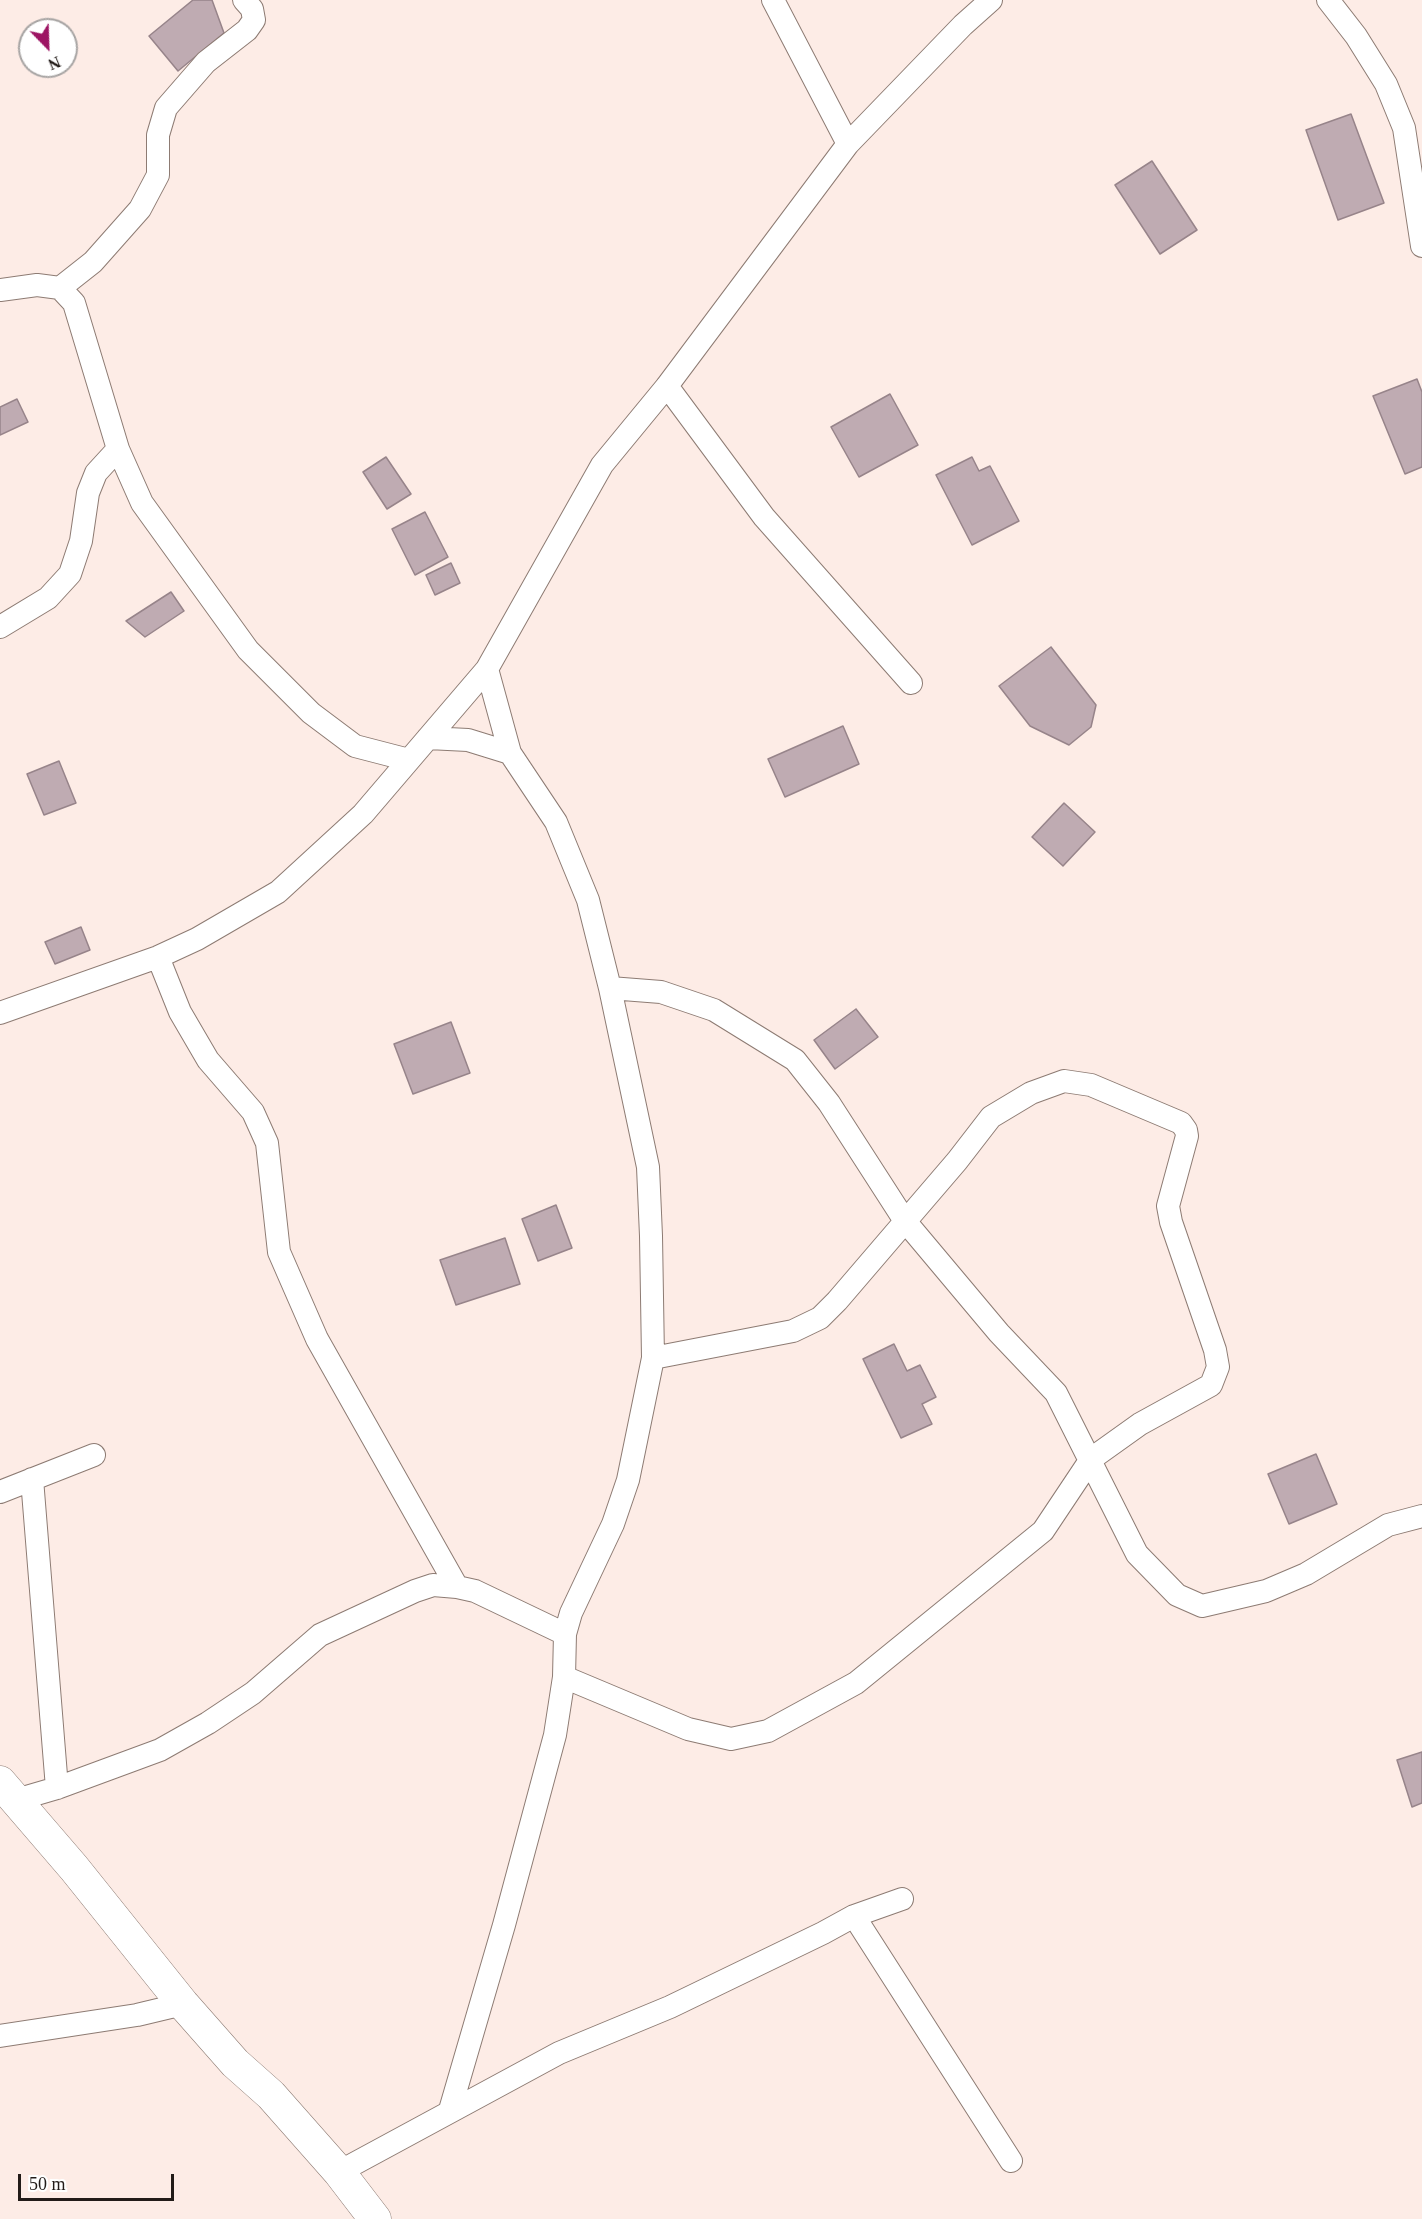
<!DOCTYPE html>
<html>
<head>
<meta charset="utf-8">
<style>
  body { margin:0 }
  #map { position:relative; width:1422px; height:2219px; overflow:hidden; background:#fdece6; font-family:Georgia,serif }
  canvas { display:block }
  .north { position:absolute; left:18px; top:18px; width:60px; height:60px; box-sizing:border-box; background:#fff; border:2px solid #a7a4a3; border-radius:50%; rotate:157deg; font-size:16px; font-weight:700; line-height:24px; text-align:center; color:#221b18 }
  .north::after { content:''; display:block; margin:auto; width:21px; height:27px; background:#9d1463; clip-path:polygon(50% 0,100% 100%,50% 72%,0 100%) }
  .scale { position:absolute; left:18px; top:2174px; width:156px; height:27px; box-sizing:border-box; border:3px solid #221b18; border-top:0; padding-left:8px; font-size:18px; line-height:21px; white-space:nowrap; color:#221b18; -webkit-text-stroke:4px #fff; paint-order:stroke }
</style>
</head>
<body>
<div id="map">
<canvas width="1422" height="2219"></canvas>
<div class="north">N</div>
<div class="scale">50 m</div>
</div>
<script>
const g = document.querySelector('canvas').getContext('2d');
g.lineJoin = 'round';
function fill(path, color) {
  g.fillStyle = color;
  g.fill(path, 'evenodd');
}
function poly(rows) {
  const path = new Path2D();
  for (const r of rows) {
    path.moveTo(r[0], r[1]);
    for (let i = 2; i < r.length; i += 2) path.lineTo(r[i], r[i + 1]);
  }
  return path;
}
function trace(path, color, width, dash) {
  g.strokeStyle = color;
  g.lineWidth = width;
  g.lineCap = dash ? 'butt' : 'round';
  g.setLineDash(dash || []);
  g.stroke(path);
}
const building = poly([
  [193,0,212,0,224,33,178,71,149,36,193,0],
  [1351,114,1384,203,1338,220,1306,130,1351,114],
  [1152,161,1197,230,1160,254,1115,185,1152,161],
  [1417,379,1422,392,1422,467,1405,474,1373,396,1417,379],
  [890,394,918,445,859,477,831,427,890,394],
  [17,399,28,422,0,435,0,407,17,399],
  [386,457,411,494,387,509,363,472,386,457],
  [972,457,979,471,990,466,1019,521,972,545,936,475,972,457],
  [425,512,448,557,415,575,392,529,425,512],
  [451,563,460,583,435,595,426,575,451,563],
  [171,592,184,611,145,637,126,621,171,592],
  [1051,647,1096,705,1091,727,1069,745,1030,726,999,686,1051,647],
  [843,726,859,764,785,797,768,759,843,726],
  [59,761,76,803,44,815,27,774,59,761],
  [1064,803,1095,832,1063,866,1032,837,1064,803],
  [81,927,90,950,55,964,45,942,81,927],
  [856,1009,878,1037,835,1069,814,1040,856,1009],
  [451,1022,470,1073,413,1094,394,1044,451,1022],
  [556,1205,572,1248,538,1261,522,1219,556,1205],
  [505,1238,520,1284,456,1305,440,1260,505,1238],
  [894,1344,907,1371,920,1365,936,1397,922,1404,932,1424,901,1438,863,1359,894,1344],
  [1316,1454,1337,1504,1289,1524,1268,1474,1316,1454],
  [1422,1752,1422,1803,1412,1807,1397,1760,1422,1752]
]);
const street = poly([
  [773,0,848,144],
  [1328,0,1356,36,1386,84,1404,128,1422,246],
  [60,288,93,262,140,209,158,175,158,135,166,108,206,62,247,30,254,20,252,9,244,0],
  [0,290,37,285,60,288,74,303,118,449,142,503,248,650,311,713,355,746,409,760],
  [667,386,764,517,911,683],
  [0,627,48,598,70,574,81,541,88,493,96,473,118,449],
  [428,738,468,740,510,753],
  [158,957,180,1012,208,1060,253,1112,267,1143,279,1252,317,1339,457,1587],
  [610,988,661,992,714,1010,795,1060,829,1103,905,1221,999,1333,1056,1393,1137,1554,1177,1595,1202,1606,1266,1591,1306,1574,1388,1525,1422,1516],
  [0,1013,158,957,197,939,278,892,363,814,487,669,602,465,667,386,848,144,963,25,991,0],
  [32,1479,57,1788],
  [0,1492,94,1455],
  [564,1677,688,1729,731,1739,768,1731,856,1683,1043,1531,1091,1459,1140,1424,1211,1385,1218,1367,1215,1350,1171,1222,1168,1206,1187,1136,1186,1130,1181,1123,1091,1085,1064,1081,1031,1093,991,1117,957,1161,837,1301,820,1318,793,1331,653,1358],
  [16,1800,57,1788,160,1750,208,1723,253,1693,320,1635,415,1591,433,1585,457,1587,475,1591,565,1634],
  [854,1916,1011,2161],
  [0,2036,137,2015,183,2004],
  [450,2110,504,1925,555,1735,564,1677,565,1634,571,1613,613,1524,628,1480,653,1358,651,1236,648,1167,610,988,588,900,556,822,510,753,487,669],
  [339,2172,559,2053,670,2007,823,1933,854,1916,902,1899]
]);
const secondary = poly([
  [0,1782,74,1868,183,2004,235,2063,271,2095,339,2172,375,2219]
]);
fill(building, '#bfabb2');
trace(building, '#97848a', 1.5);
trace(street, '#8d7b73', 24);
trace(secondary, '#8d7b73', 33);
trace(street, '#fff', 22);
trace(secondary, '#fff', 32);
</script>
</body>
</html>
